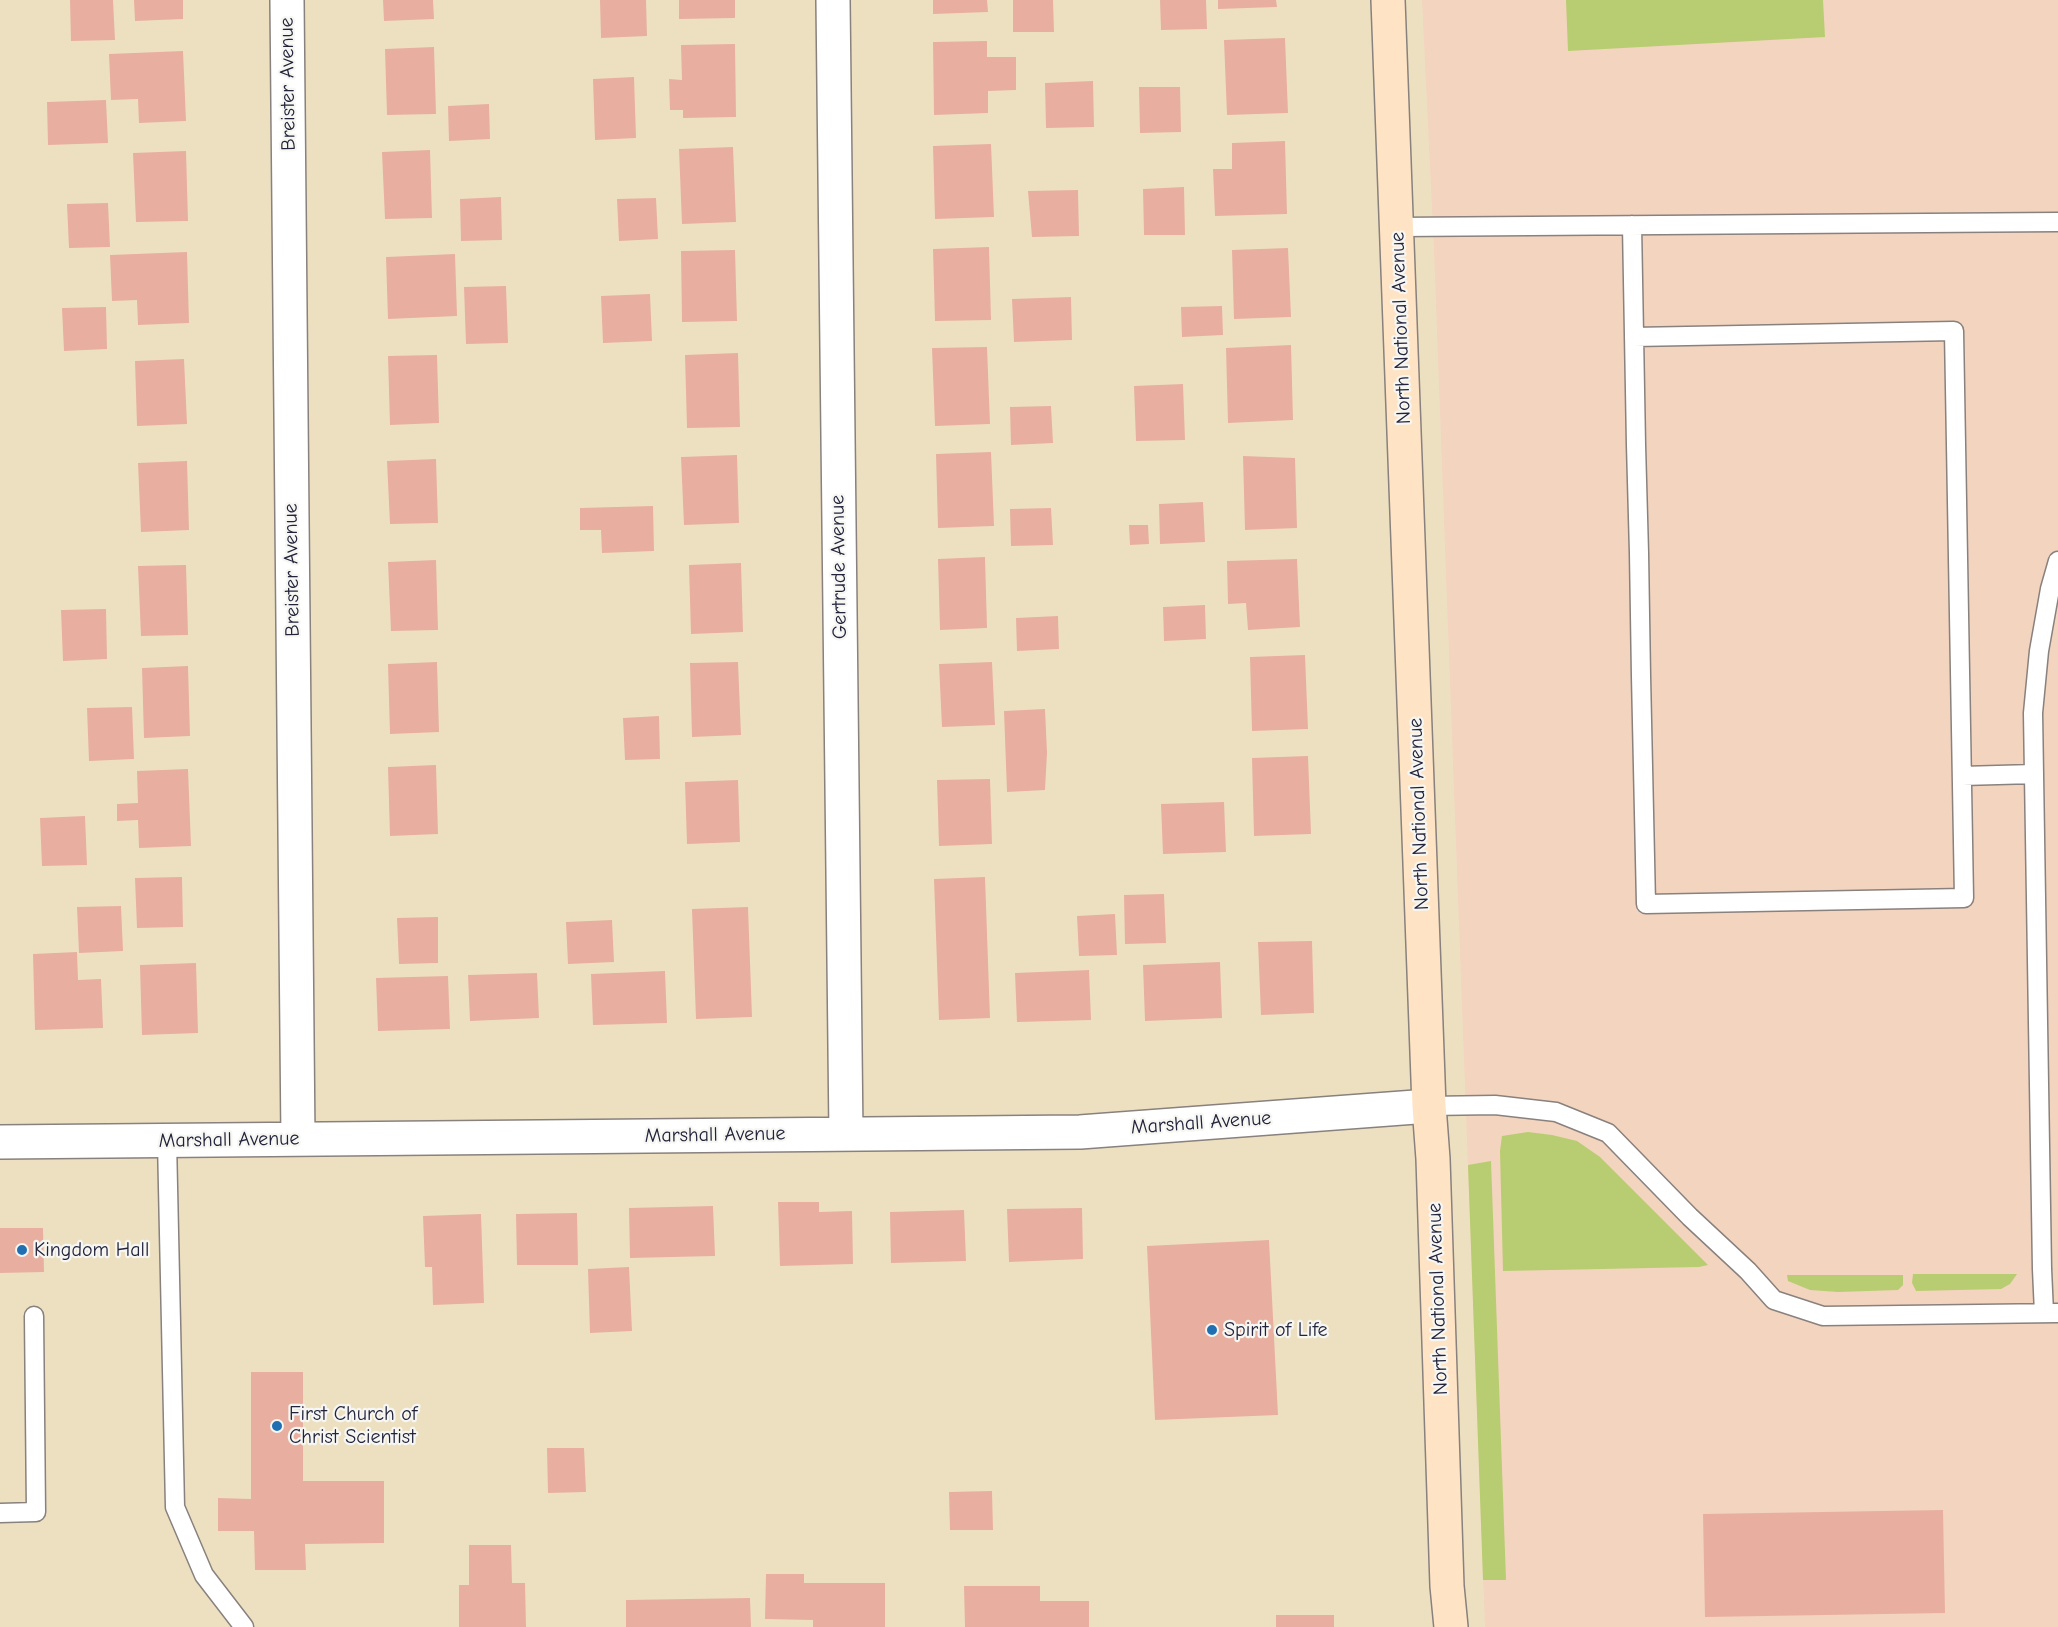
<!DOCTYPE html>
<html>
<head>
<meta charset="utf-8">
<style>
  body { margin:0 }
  canvas { display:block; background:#ede0c1 }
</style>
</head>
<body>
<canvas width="2058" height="1627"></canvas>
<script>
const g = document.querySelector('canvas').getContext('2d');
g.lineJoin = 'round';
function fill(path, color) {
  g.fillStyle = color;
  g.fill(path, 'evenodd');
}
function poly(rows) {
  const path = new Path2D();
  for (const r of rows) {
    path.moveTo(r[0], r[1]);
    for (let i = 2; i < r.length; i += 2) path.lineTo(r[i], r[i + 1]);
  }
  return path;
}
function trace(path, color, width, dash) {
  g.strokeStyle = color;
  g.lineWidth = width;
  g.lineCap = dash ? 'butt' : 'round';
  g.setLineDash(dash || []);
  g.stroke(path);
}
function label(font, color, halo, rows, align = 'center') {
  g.font = font + ' "Comic Neue",sans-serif';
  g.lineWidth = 4.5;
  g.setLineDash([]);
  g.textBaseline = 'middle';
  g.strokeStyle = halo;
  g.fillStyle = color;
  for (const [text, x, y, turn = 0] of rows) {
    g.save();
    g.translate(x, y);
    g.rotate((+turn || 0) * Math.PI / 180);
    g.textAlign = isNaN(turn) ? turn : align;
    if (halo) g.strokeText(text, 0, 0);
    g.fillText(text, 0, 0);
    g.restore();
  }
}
const built = poly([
  [1422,0,2058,0,2058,1627,1485,1627,1434,249]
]);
const green = poly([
  [1566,0,1823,0,1825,37,1568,51],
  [1528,1132,1552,1135,1577,1141,1600,1157,1708,1265,1699,1267,1503,1271,1500,1151,1502,1136],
  [1491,1161,1506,1580,1483,1580,1468,1165],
  [1913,1274,2017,1274,2010,1284,2001,1289,1916,1291,1912,1283],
  [1787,1275,1903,1275,1903,1285,1898,1290,1838,1292,1810,1290,1788,1281]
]);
const building = poly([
  [70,0,113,0,115,40,71,41],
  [134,0,183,0,183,19,135,21],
  [383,0,433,0,434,19,384,21],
  [600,0,646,0,647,36,601,38],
  [679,0,735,0,735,18,679,19],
  [933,0,987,0,988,12,933,14],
  [1013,0,1053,0,1054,32,1013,32],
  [1160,0,1206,0,1207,29,1161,30],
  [1218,0,1276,0,1277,7,1218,9],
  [1285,38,1288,113,1227,115,1224,40],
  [987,41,987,57,1016,57,1016,90,988,91,988,113,934,115,933,42],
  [735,44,736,117,683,118,683,110,670,110,669,79,682,80,681,45],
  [434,47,436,114,387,115,385,49],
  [183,51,186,121,139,123,138,99,111,100,109,54],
  [634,77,636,138,595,140,593,79],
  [1093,81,1094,127,1046,128,1045,83],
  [1139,87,1180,87,1181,132,1140,133],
  [106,100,108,143,48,145,47,102],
  [489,104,490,139,449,141,448,106],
  [1285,141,1287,214,1215,216,1213,169,1232,169,1232,143],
  [991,144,994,217,935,219,933,146],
  [733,147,736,222,682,224,679,149],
  [430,150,432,218,385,219,382,152],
  [186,151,188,221,136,222,133,153],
  [1184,187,1185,235,1144,235,1143,189],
  [1078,190,1079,236,1032,237,1028,191],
  [501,197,502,240,461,241,460,199],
  [656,198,658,239,619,241,617,199],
  [108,203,110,247,69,248,67,204],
  [989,247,991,320,935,321,933,249],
  [1288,248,1291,317,1234,319,1232,250],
  [735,250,737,321,682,322,681,251],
  [187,252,189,323,138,325,137,300,112,301,110,255],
  [455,254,457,316,388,319,386,257],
  [506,286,508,343,466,344,464,287],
  [650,294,652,341,603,343,601,296],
  [1071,297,1072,340,1014,342,1012,299],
  [1222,306,1223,335,1182,337,1181,307],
  [106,307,107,349,64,351,62,308],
  [1291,345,1293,420,1228,423,1226,348],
  [987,347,990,424,935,426,932,348],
  [738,353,740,427,687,428,685,355],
  [437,355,439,423,390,425,388,356],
  [184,359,187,424,137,426,135,361],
  [1183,384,1185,440,1136,441,1134,386],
  [1051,406,1053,443,1011,445,1010,407],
  [991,452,994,526,938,528,936,454],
  [737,455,739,523,684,525,681,457],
  [1243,456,1295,458,1297,528,1245,530],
  [436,459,438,523,390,524,387,461],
  [187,461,189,530,141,532,138,463],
  [1203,502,1205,542,1160,544,1159,504],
  [653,506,654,551,602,553,601,530,580,530,580,508],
  [1051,508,1053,545,1011,546,1010,509],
  [1129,525,1148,525,1149,544,1130,545],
  [985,557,987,628,940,630,938,559],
  [1297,559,1300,627,1248,630,1246,603,1228,604,1227,561],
  [436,560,438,630,391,631,388,562],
  [741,563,743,632,691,634,689,565],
  [186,565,188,635,141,636,138,566],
  [1205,605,1206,639,1164,641,1163,607],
  [106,609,107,659,63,661,61,610],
  [1058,616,1059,649,1017,651,1016,618],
  [1305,655,1308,729,1252,731,1250,657],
  [437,662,439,732,390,734,388,664],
  [738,662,741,735,692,737,690,663],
  [992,662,995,725,942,727,939,664],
  [188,666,190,736,144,738,142,668],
  [132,707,134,759,89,761,87,708],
  [1045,709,1047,753,1045,790,1007,792,1004,711],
  [659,716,660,759,625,760,623,718],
  [1308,756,1311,834,1254,836,1252,758],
  [436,765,438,834,390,836,388,767],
  [188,769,191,846,139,848,138,820,117,821,117,804,138,803,137,771],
  [990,779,992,844,939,846,937,780],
  [738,780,740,842,687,844,685,782],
  [1224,802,1226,852,1163,854,1161,804],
  [85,816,87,865,42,866,40,818],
  [182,877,183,927,137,928,135,878],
  [985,877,990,1018,939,1020,934,879],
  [1164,894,1166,943,1125,944,1124,895],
  [121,906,123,951,79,953,77,907],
  [748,907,752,1017,696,1019,692,909],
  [1115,914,1117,955,1079,956,1077,916],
  [438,917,438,963,399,964,397,918],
  [612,920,614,962,568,964,566,922],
  [1312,941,1314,1013,1261,1015,1258,942],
  [77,952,78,980,101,979,103,1028,35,1030,33,954],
  [1220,962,1222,1018,1145,1021,1143,965],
  [196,963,198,1033,142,1035,140,965],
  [1089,970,1091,1020,1017,1022,1015,973],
  [665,971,667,1023,593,1025,591,974],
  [537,973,539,1018,470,1021,468,975],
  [448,976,450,1029,378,1031,376,978],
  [778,1202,819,1202,819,1212,852,1211,853,1264,780,1266],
  [713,1206,715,1256,630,1258,629,1208],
  [1082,1208,1083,1259,1009,1262,1007,1209],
  [964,1210,966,1261,891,1263,890,1212],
  [577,1213,578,1265,517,1265,516,1214],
  [481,1214,484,1303,433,1305,432,1267,425,1267,423,1216],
  [0,1228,43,1228,44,1272,0,1273],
  [1269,1240,1278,1415,1155,1420,1147,1246],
  [629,1267,632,1331,590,1333,588,1269],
  [251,1372,303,1372,303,1481,384,1481,384,1543,305,1544,306,1570,255,1570,254,1531,218,1531,218,1498,251,1499],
  [547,1448,584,1448,586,1492,548,1493],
  [992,1491,993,1530,950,1530,949,1492],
  [1943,1510,1945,1613,1705,1617,1703,1514],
  [469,1545,511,1545,512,1583,525,1583,526,1627,459,1627,459,1585,469,1585],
  [766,1574,804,1574,804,1583,885,1583,885,1627,813,1627,813,1620,765,1619],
  [964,1586,1040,1586,1040,1601,1089,1601,1089,1627,965,1627],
  [750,1598,751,1627,626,1627,626,1600],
  [1276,1615,1334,1615,1334,1627,1276,1627]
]);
const lane = poly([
  [1632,225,1636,445,1639,553,1641,676,1646,904,1964,898,1954,331,1634,337],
  [1398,227,2058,222],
  [1962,776,2034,774],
  [1429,1106,1495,1105,1556,1112,1608,1133,1690,1217,1748,1271,1774,1300,1823,1316,2058,1313],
  [167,1141,175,1507,204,1575,244,1627],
  [2044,1313,2042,1269,2033,713,2039,651,2050,589,2058,561],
  [0,1513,36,1512,34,1316]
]);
const street = poly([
  [287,0,298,1139],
  [833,0,846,1134],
  [0,1142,1080,1132,1429,1106]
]);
const secondary = poly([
  [1388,0,1429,1106,1433,1159,1447,1586,1451,1627]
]);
const markers = [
  [22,1250,6,"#1f6fb2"],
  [1212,1330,6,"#1f6fb2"],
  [277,1426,6,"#1f6fb2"]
];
const streetNames = [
  ["Breister Avenue",288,84,-91],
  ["North National Avenue",1401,328,-92],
  ["Gertrude Avenue",839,567,-91],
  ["Breister Avenue",292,570,-91],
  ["North National Avenue",1419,814,-92],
  ["Marshall Avenue",1201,1123,-4],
  ["Marshall Avenue",715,1135,-1],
  ["Marshall Avenue",229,1140,-1],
  ["North National Avenue",1438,1299,-92]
];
const poiNames = [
  ["Kingdom Hall",34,1250],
  ["Spirit of Life",1224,1330],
  ["First Church of",289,1414],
  ["Christ Scientist",289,1437]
];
fill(built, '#f3d4bf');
fill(green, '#b8cd71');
fill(building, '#e8afa0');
trace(lane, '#88817e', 21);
trace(street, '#88817e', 36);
trace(secondary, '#88817e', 36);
trace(lane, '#fff', 18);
trace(street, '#fff', 33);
trace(secondary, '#fee4c5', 33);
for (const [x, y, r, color] of markers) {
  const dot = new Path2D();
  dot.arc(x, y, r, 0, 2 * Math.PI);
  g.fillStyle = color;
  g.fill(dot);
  trace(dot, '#f6f6f2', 2);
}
label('20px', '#22223b', '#f6f6f2', streetNames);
label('20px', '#22223b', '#f6f6f2', poiNames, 'left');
</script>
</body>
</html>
